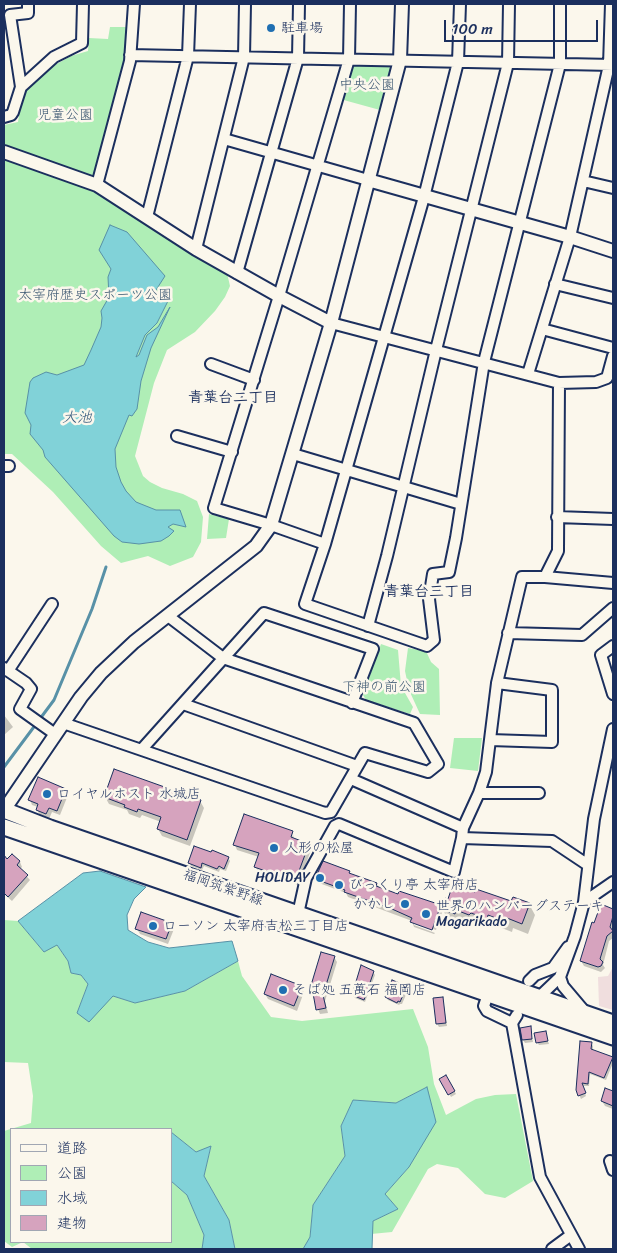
<!DOCTYPE html>
<html>
<head>
<meta charset="utf-8">
<style>
  body { margin:0 }
  #map { position:relative; width:617px; height:1253px; overflow:hidden; background:#fbf7ec; font-family:Sriracha,"Klee One",sans-serif }
  canvas { display:block }
  .frame { position:absolute; inset:0; border:5px solid #1b2f5e; pointer-events:none }
  .legend { position:absolute; left:10px; top:1128px; width:162px; height:115px; box-sizing:border-box; background:#fbf7ec; border:1px solid #a1a7b3; margin:0; padding:6px 9px; list-style:none; font-size:15px; color:#1b2f5e }
  .legend li { display:flex; align-items:center; gap:10px; height:25px }
  .legend b { width:25px; border:1px solid #a1a7b3 }
  .scale { position:absolute; left:444px; top:20px; width:154px; height:22px; box-sizing:border-box; border:2px solid #1b2f5e; border-top:0; padding-left:6px; font-size:15px; line-height:18px; white-space:nowrap; color:#1b2f5e; -webkit-text-stroke:4px #fbf7ec; paint-order:stroke }
</style>
</head>
<body>
<div id="map">
<canvas width="617" height="1253"></canvas>
<div class="frame"></div>
<ul class="legend">
<li><b style="height:6px;background:#fbf7ec"></b>道路</li>
<li><b style="height:14px;background:#afeeb6"></b>公園</li>
<li><b style="height:14px;background:#81d2d8"></b>水域</li>
<li><b style="height:14px;background:#d6a3be"></b>建物</li>
</ul>
<div class="scale">100 m</div>
</div>
<script>
const g = document.querySelector('canvas').getContext('2d');
g.lineJoin = 'round';
function fill(path, color) {
  g.fillStyle = color;
  g.fill(path, 'evenodd');
}
function poly(rows) {
  const path = new Path2D();
  for (const r of rows) {
    path.moveTo(r[0], r[1]);
    for (let i = 2; i < r.length; i += 2) path.lineTo(r[i], r[i + 1]);
  }
  return path;
}
function trace(path, color, width, dash) {
  g.strokeStyle = color;
  g.lineWidth = width;
  g.lineCap = dash ? 'butt' : 'round';
  g.setLineDash(dash || []);
  g.stroke(path);
}
function label(font, color, halo, rows, align = 'center') {
  g.font = font + ' Sriracha,"Klee One",sans-serif';
  g.lineWidth = 5;
  g.setLineDash([]);
  g.textBaseline = 'middle';
  g.strokeStyle = halo;
  g.fillStyle = color;
  for (const [text, x, y, turn = 0] of rows) {
    g.save();
    g.translate(x, y);
    g.rotate((+turn || 0) * Math.PI / 180);
    g.textAlign = isNaN(turn) ? turn : align;
    if (halo) g.strokeText(text, 0, 0);
    g.fillText(text, 0, 0);
    g.restore();
  }
}
const built = poly([
  [613,967,613,1010,599,1006,598,977,608,976]
]);
const green = poly([
  [110,27,127,27,127,59,94,180,4,147,4,125,18,122,23,89,44,71,71,56,88,51,89,38,108,39],
  [386,63,393,71,380,110,340,99,350,67,353,65],
  [4,158,92,188,227,273,230,286,225,297,215,311,195,332,167,350,154,383,135,456,143,476,150,482,162,488,183,494,197,501,203,517,201,542,193,557,170,566,148,556,121,563,101,546,53,492,12,454,4,454],
  [209,514,229,519,226,538,207,539],
  [381,644,398,650,401,686,413,707,410,714,366,700,363,695],
  [408,648,426,651,431,662,439,669,440,715,420,714,409,690,405,671],
  [454,738,482,738,478,771,450,768],
  [4,920,18,921,44,952,56,944,68,961,71,973,81,975,88,984,77,1013,113,996,135,1003,185,991,238,961,242,976,271,1017,302,1021,413,1009,428,1047,434,1084,446,1115,476,1099,495,1095,516,1094,533,1181,505,1198,485,1194,458,1168,437,1164,428,1169,392,1232,371,1234,373,1221,398,1209,385,1194,409,1167,427,1087,396,1103,353,1100,341,1126,345,1156,313,1205,310,1237,303,1249,235,1249,229,1220,204,1176,211,1147,196,1152,171,1132,171,1129,166,1128,11,1129,11,1242,171,1242,171,1181,187,1195,204,1235,202,1249,32,1249,23,1242,12,1247,4,1241,4,1131,31,1123,33,1096,28,1063,4,1062]
]);
const water = poly([
  [110,225,127,232,165,276,156,290,154,298,165,298,169,295,168,301,157,323,145,335,136,357,139,355,147,335,158,327,170,307,151,348,141,381,137,409,132,416,129,415,115,449,116,467,121,482,126,491,136,502,156,510,180,510,186,527,173,524,168,527,174,531,169,536,161,541,139,544,122,542,114,536,45,457,43,450,30,434,31,425,25,413,30,382,33,378,46,372,57,375,84,365,91,350,101,327,102,318,101,311,109,297,108,277,111,269,99,250,110,225],
  [100,871,146,887,134,899,127,915,128,930,148,942,169,948,232,941,238,961,185,991,135,1003,113,996,89,1022,77,1013,88,984,81,975,71,973,68,961,57,945,44,952,18,921,83,873,100,871],
  [427,1087,436,1122,409,1167,385,1194,398,1209,373,1221,372,1249,303,1249,310,1237,313,1205,345,1156,341,1126,353,1100,396,1103,427,1087],
  [171,1132,196,1152,211,1146,204,1176,229,1220,235,1249,202,1249,204,1235,187,1195,171,1181,171,1132]
]);
const shadow = poly([
  [4,715,13,727,4,735],
  [65,790,68,795,60,815,52,812,49,819,40,815,37,810,38,807,32,805,30,800],
  [105,797,200,801,204,808,190,846,162,836,158,829,161,822,142,815,140,818,129,814,127,810,109,804],
  [292,832,293,834,291,834,290,844,293,834,294,840,308,845,311,850,302,875,301,886,258,871,255,866,259,857,237,850,235,845],
  [12,855,20,862,22,867,20,869,30,880,12,901,4,894,4,857,8,860],
  [228,858,230,861,226,871,220,869,219,872,204,866,202,870,191,866,190,863],
  [349,872,351,875,377,884,379,888,399,895,440,906,442,909,512,903,529,904,535,915,528,934,513,928,512,932,494,925,493,928,477,922,475,925,462,920,461,924,448,920,443,910,436,930,414,922,414,925,435,933,434,934,414,927,412,921,348,897,346,893,319,883,317,879],
  [601,906,613,910,612,933,613,938,609,941,603,965,605,968,601,972,584,966,581,961],
  [171,924,174,929,168,944,140,934,137,929],
  [334,957,337,962,325,1001,328,1013,320,1014,311,992],
  [373,972,375,975,365,1002,355,998,353,995],
  [301,987,304,992,297,1011,268,999,265,994],
  [406,987,408,990,402,1004,400,1004,399,1005,388,1000,386,997],
  [443,999,447,1026,439,1027,437,1024],
  [530,1028,533,1042,525,1043,523,1040],
  [545,1033,549,1044,539,1045,537,1042],
  [591,1043,593,1046,593,1051,612,1058,613,1063,606,1080,590,1074,589,1086,582,1086,586,1096,581,1099,577,1090],
  [446,1077,456,1094,451,1097,441,1079],
  [606,1090,613,1092,613,1109,605,1106,602,1101]
]);
const stream = poly([
  [4,767,54,700,92,609,106,567]
]);
const building = poly([
  [114,769,201,800,187,840,157,829,161,817,138,809,137,812,124,807,125,805,104,797,114,769],
  [38,777,66,789,57,811,49,808,46,814,36,810,38,804,28,800,38,777],
  [244,814,293,831,291,837,309,844,299,871,301,872,298,882,254,867,259,853,233,845,244,814],
  [194,846,211,852,212,850,229,857,224,869,219,866,217,869,202,863,201,868,188,863,194,846],
  [12,854,20,861,17,865,28,875,8,897,4,893,4,855,7,859,12,854],
  [323,861,350,871,349,873,377,883,376,886,398,894,399,891,441,905,432,930,410,922,412,918,392,909,344,892,345,890,315,879,323,861],
  [457,886,475,892,476,889,511,901,513,897,530,903,522,924,507,918,506,922,488,915,487,919,471,913,469,915,456,910,455,914,441,909,445,898,448,899,451,890,455,891,457,886],
  [601,904,613,909,613,916,610,927,613,931,607,936,600,959,603,962,601,966,598,967,580,961,592,922,594,923,601,904],
  [141,912,172,923,166,939,135,929,141,912],
  [321,952,335,956,323,995,326,1008,316,1010,313,993,309,992,321,952],
  [361,965,374,971,364,1000,352,995,361,965],
  [271,974,302,986,294,1006,264,994,271,974],
  [392,980,407,986,400,1002,398,1001,397,1003,385,997,392,980],
  [443,997,446,1023,436,1024,433,998,443,997],
  [531,1026,532,1039,522,1040,520,1028,531,1026],
  [546,1031,548,1041,536,1043,534,1033,546,1031],
  [580,1041,592,1042,591,1049,613,1057,604,1078,589,1072,588,1084,582,1083,586,1093,578,1096,576,1090,580,1041],
  [446,1075,455,1091,448,1095,439,1079,446,1075],
  [605,1088,613,1091,613,1106,601,1101,605,1088]
]);
const minor = poly([
  [460,4,458,62,424,197,325,544,305,604,427,646,434,640,429,599,433,574,449,572,456,538,484,362,560,64,560,4],
  [130,55,613,65],
  [21,87,54,57,82,43,83,4],
  [4,117,11,115,13,112,21,87,10,15,28,13,28,4],
  [224,139,368,180],
  [583,181,613,188],
  [97,185,130,61,134,4],
  [147,217,188,56,190,4],
  [196,249,244,57,245,4],
  [237,273,298,58,299,4],
  [555,284,613,298],
  [331,323,559,383,596,382,607,378,613,356],
  [542,329,613,348],
  [211,364,254,380],
  [528,374,570,237,609,65,611,4],
  [177,436,232,452],
  [293,454,461,504],
  [4,466,9,466],
  [557,517,613,519],
  [325,544,271,525,214,508,279,296,349,59,350,4],
  [545,577,613,583],
  [368,626,387,556,436,350,508,63,509,4],
  [508,633,582,635,613,608],
  [613,646,601,655,613,694],
  [4,668,26,683,31,689,20,709,55,734],
  [8,671,52,604],
  [183,704,357,766],
  [63,723,325,813,331,812,365,753,428,772,438,764,414,723,223,658,168,616],
  [490,740,552,742,552,690,497,683],
  [142,749,264,613,373,649,352,703],
  [351,779,463,828],
  [479,793,539,793],
  [462,838,552,841,588,865],
  [584,902,613,882],
  [298,914,306,878,335,826,339,824,454,872,462,838,463,828,479,793,486,772,497,683,522,577,545,577,558,551,559,383],
  [560,977,563,986,585,1012],
  [529,981,535,975,553,968,568,947],
  [488,994,484,1006,487,1011,512,1023],
  [538,998,560,977,575,936,584,902,594,819,613,729],
  [517,1015,512,1023,540,1177,579,1249],
  [610,1161,613,1170],
  [552,1249,571,1235]
]);
const tertiary = poly([
  [4,152,97,185,196,249,279,296,331,323],
  [368,180,570,237,613,251],
  [4,810,81,697,101,673,134,642,256,546,271,525,331,323,400,60,402,4]
]);
const primary = poly([
  [4,810,50,828,613,1023],
  [4,827,613,1037]
]);
const markers = [
  [271,28,5,"#1f6fb2"],
  [47,794,5,"#1f6fb2"],
  [274,848,5,"#1f6fb2"],
  [320,878,5,"#1f6fb2"],
  [339,885,5,"#1f6fb2"],
  [405,904,5,"#1f6fb2"],
  [426,914,5,"#1f6fb2"],
  [153,926,5,"#1f6fb2"],
  [283,990,5,"#1f6fb2"]
];
const poiNames = [
  ["駐車場",281,28],
  ["ロイヤルホスト 水城店",57,794],
  ["人形の松屋",284,848],
  ["HOLIDAY",310,878,"right"],
  ["びっくり亭 太宰府店",349,885],
  ["かかし",395,904,"right"],
  ["世界のハンバーグステーキ",436,906],
  ["Magarikado",436,922],
  ["ローソン 太宰府吉松三丁目店",163,926],
  ["そば処 五萬石 福岡店",293,990]
];
const parkNames = [
  ["中央公園",367,85],
  ["児童公園",65,115],
  ["太宰府歴史スポーツ公園",95,295],
  ["下神の前公園",384,687]
];
const streetNames = [
  ["福岡筑紫野線",223,888,19]
];
const neighbourhoodNames = [
  ["青葉台二丁目",233,398],
  ["青葉台三丁目",429,592]
];
const waterNames = [
  ["大池",77,418]
];
fill(built, '#f0dede');
fill(green, '#afeeb6');
fill(water, '#81d2d8');
trace(water, '#5891a7', 1);
fill(shadow, '#0003');
trace(stream, '#5891a7', 3);
fill(building, '#d6a3be');
trace(building, '#1b2f5e', 1);
trace(minor, '#1b2f5e', 14);
trace(tertiary, '#1b2f5e', 16);
trace(primary, '#1b2f5e', 19);
trace(minor, '#fbf7ec', 10);
trace(tertiary, '#fbf7ec', 12);
trace(primary, '#fbf7ec', 15);
for (const [x, y, r, color] of markers) {
  const dot = new Path2D();
  dot.arc(x, y, r, 0, 2 * Math.PI);
  g.fillStyle = color;
  g.fill(dot);
  trace(dot, '#fbf7ec', 2);
}
label('14px', '#1b2f5e', '#fbf7ec', poiNames, 'left');
label('14px', '#395570', '#fbf7ec', parkNames);
label('14px', '#1b2f5e', '#fbf7ec', streetNames);
label('bold 15px', '#1b2f5e', '#fbf7ec', neighbourhoodNames);
label('italic 15px', '#34587c', '#fbf7ec', waterNames);
</script>
</body>
</html>
